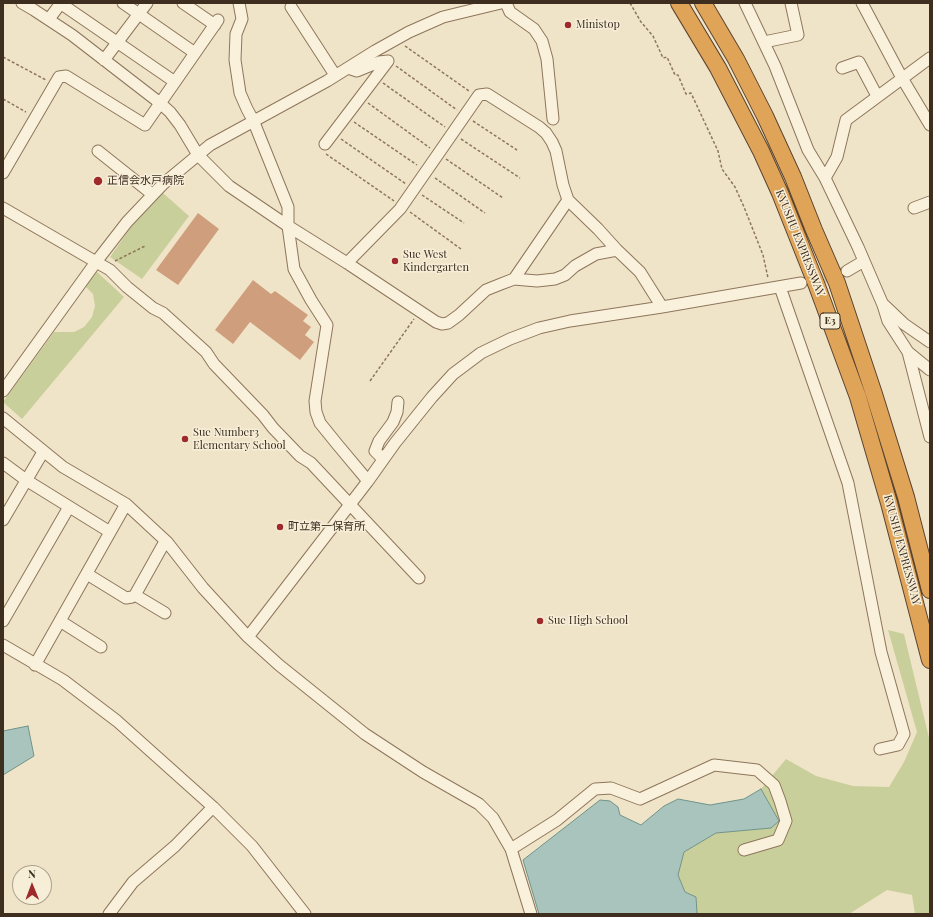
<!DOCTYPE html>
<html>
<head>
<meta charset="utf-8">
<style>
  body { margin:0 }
  #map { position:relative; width:933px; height:917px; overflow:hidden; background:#f0e4c8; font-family:"Playfair Display",serif }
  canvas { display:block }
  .frame { position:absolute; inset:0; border:4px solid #3d2e20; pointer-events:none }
  .north { position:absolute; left:12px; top:865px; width:40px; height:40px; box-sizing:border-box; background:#f7eed8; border:1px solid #ada18e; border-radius:50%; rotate:359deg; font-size:11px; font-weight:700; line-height:16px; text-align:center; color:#3d2e20 }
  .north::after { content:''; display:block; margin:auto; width:14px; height:18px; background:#9e2a2b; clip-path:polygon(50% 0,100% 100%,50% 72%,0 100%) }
</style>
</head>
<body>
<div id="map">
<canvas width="933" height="917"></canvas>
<div class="frame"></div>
<div class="north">N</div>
</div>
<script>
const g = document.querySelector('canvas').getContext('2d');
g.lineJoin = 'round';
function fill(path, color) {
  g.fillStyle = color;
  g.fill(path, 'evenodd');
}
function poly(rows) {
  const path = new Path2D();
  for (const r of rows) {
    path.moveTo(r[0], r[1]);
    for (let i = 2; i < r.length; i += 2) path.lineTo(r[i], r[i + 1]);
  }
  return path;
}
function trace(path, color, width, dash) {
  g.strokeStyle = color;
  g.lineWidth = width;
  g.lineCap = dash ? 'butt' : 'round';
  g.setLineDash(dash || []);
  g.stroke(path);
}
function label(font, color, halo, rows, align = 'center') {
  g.font = font + ' "Playfair Display","Noto Sans JP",serif';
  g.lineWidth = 3;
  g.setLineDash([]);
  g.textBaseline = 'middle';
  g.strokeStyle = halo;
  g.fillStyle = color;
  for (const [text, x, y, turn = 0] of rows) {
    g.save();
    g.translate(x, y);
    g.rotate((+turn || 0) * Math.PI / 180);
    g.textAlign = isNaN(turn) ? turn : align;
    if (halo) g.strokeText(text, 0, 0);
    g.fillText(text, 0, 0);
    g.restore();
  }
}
const green = poly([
  [163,193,189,216,142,279,110,257,134,223,152,201],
  [96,271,124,297,22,419,3,402,54,332,74,332,84,327,92,317,95,306,93,294,85,286],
  [888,630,904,634,930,742,930,914,915,914,912,895,887,890,849,914,699,914,697,913,696,897,685,892,678,875,684,852,716,833,771,828,779,821,761,789,786,759,816,776,853,786,889,787,904,762,917,732]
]);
const water = poly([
  [28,726,34,756,3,775,3,731,28,726],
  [761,789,779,821,771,828,716,833,684,852,678,875,685,892,696,897,697,913,699,914,539,914,523,860,600,800,610,801,618,807,620,815,641,825,664,806,678,799,710,805,744,799,761,789]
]);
const building = poly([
  [198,213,219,229,178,285,156,270],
  [253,280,271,294,275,291,308,315,303,321,311,327,305,335,314,342,300,360,250,322,233,344,215,330]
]);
const minorTunnel = poly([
  [808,282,847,271]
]);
const path = poly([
  [630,3,641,22,653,36,663,58,667,57,675,75,678,75,686,94,691,93,718,151,722,169,735,187,744,207,763,255,768,278],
  [405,46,469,91],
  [3,57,46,80],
  [396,66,457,110],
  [383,83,445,127],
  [3,99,26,112],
  [368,103,430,148],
  [473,121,517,150],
  [354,122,417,165],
  [341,139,406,184],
  [461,139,520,178],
  [326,154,394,201],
  [446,159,503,198],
  [435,178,485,213],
  [422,195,464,223],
  [410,212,461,249],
  [115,261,145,246],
  [370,381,414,319]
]);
const minor = poly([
  [22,3,34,10,72,35,160,103,170,112,180,125,198,155,229,186,288,226,347,263,436,322,442,324,448,323,459,315,486,290,501,284,514,279,537,281,555,279,565,275,575,266,596,254,617,250],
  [60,3,175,82],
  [123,3,195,53],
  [183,3,215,25],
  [239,3,242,19,236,34,235,60,240,93,247,109,253,120,288,207,288,226,294,269,311,300,327,325,315,401,316,412,320,423,337,444,368,481],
  [506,3,510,12,534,29,542,41,547,59,553,119],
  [745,3,775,66,808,150,825,178,858,247,883,305,888,321,908,352,930,437],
  [862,3,902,78,930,125],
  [291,7,335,75],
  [49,19,61,3],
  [764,42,798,35,791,3],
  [104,60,147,3],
  [842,68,859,62,877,96],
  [325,144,388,61,379,62,357,71,348,68],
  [98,151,152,194],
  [3,173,59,77,66,76,145,125,218,20],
  [825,178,837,157,846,120,930,58],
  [3,208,110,270,127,287,153,308,163,313,183,331,206,352,214,364,263,415,273,428,300,456,311,463,419,578],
  [914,208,930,202],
  [347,263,400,209,479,95,487,94,539,127,546,133,552,142,556,151,563,185,568,200,598,229,617,250,640,272,662,307],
  [847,271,864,261],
  [514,279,568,200],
  [780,287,848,483,881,652,904,734,898,745,880,749],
  [884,305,904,324,930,342],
  [908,352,930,370],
  [3,391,96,262,127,222,163,184,210,145,327,81,375,51,409,32,443,17,501,3],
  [3,418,63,467,126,504,167,542,203,588,248,637,279,665,365,734,423,772,479,804,493,818,511,849,531,914],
  [383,459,375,451,379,441,393,422,397,412,398,402],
  [3,463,26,480,110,532],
  [3,520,43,452],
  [87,574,126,598,132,597,135,595,163,545,167,542],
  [135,595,165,613],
  [3,621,69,507],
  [60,621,101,647],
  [248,637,368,481,395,443,432,397,453,374,481,353,510,339,539,328,570,321,662,307,801,283],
  [3,645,63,680,117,721,213,807,252,846,305,914],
  [35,665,126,504],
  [511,849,557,820,595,789,611,788,640,799,714,765,757,770,774,785,780,801,786,821,778,840,744,850],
  [109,914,133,882,175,846,213,807]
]);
const highway = poly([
  [679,3,718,68,761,151,780,193,817,286,858,397,889,503,930,660],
  [703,3,736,59,765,116,793,177,814,230,837,283,874,394,906,497,930,590]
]);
const markers = [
  [568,25,4,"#9e2a2b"],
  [98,181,5,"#9e2a2b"],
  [395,261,4,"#9e2a2b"],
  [185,439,4,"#9e2a2b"],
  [280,527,4,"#9e2a2b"],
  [540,621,4,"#9e2a2b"]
];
const shields = [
  [830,321,20]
];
const shieldNames = [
  ["E3",830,321]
];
const poiNames = [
  ["Ministop",576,25],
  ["正信会水戸病院",107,181],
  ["Sue West",403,255],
  ["Kindergarten",403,268],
  ["Sue Number3",193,433],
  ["Elementary School",193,446],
  ["町立第一保育所",288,527],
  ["Sue High School",548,621]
];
const streetNames = [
  ["KYUSHU EXPRESSWAY",800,243,68],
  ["KYUSHU EXPRESSWAY",902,550,75]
];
fill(green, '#c9cf9b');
fill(water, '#a9c4bc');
trace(water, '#6f938a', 1);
fill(building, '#cf9f7d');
trace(minorTunnel, '#ccc0a6', 11, [11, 5.5]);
trace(minor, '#8d765c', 13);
trace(highway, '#5b4430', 18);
trace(path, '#8d765c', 1.5, [3, 2]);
trace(minor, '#faf1dc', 11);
trace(highway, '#e0a458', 16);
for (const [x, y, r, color] of markers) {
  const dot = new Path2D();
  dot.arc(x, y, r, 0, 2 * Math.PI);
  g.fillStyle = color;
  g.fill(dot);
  trace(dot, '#f7eed8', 1.5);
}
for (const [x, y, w] of shields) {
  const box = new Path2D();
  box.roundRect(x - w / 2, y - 8, w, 16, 3);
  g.fillStyle = '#f7eed8';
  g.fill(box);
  trace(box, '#3d2e20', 1);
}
label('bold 10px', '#3d2e20', null, shieldNames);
label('11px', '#3d2e20', '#f7eed8', poiNames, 'left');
label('11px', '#3d2e20', '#f7eed8', streetNames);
</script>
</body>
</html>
